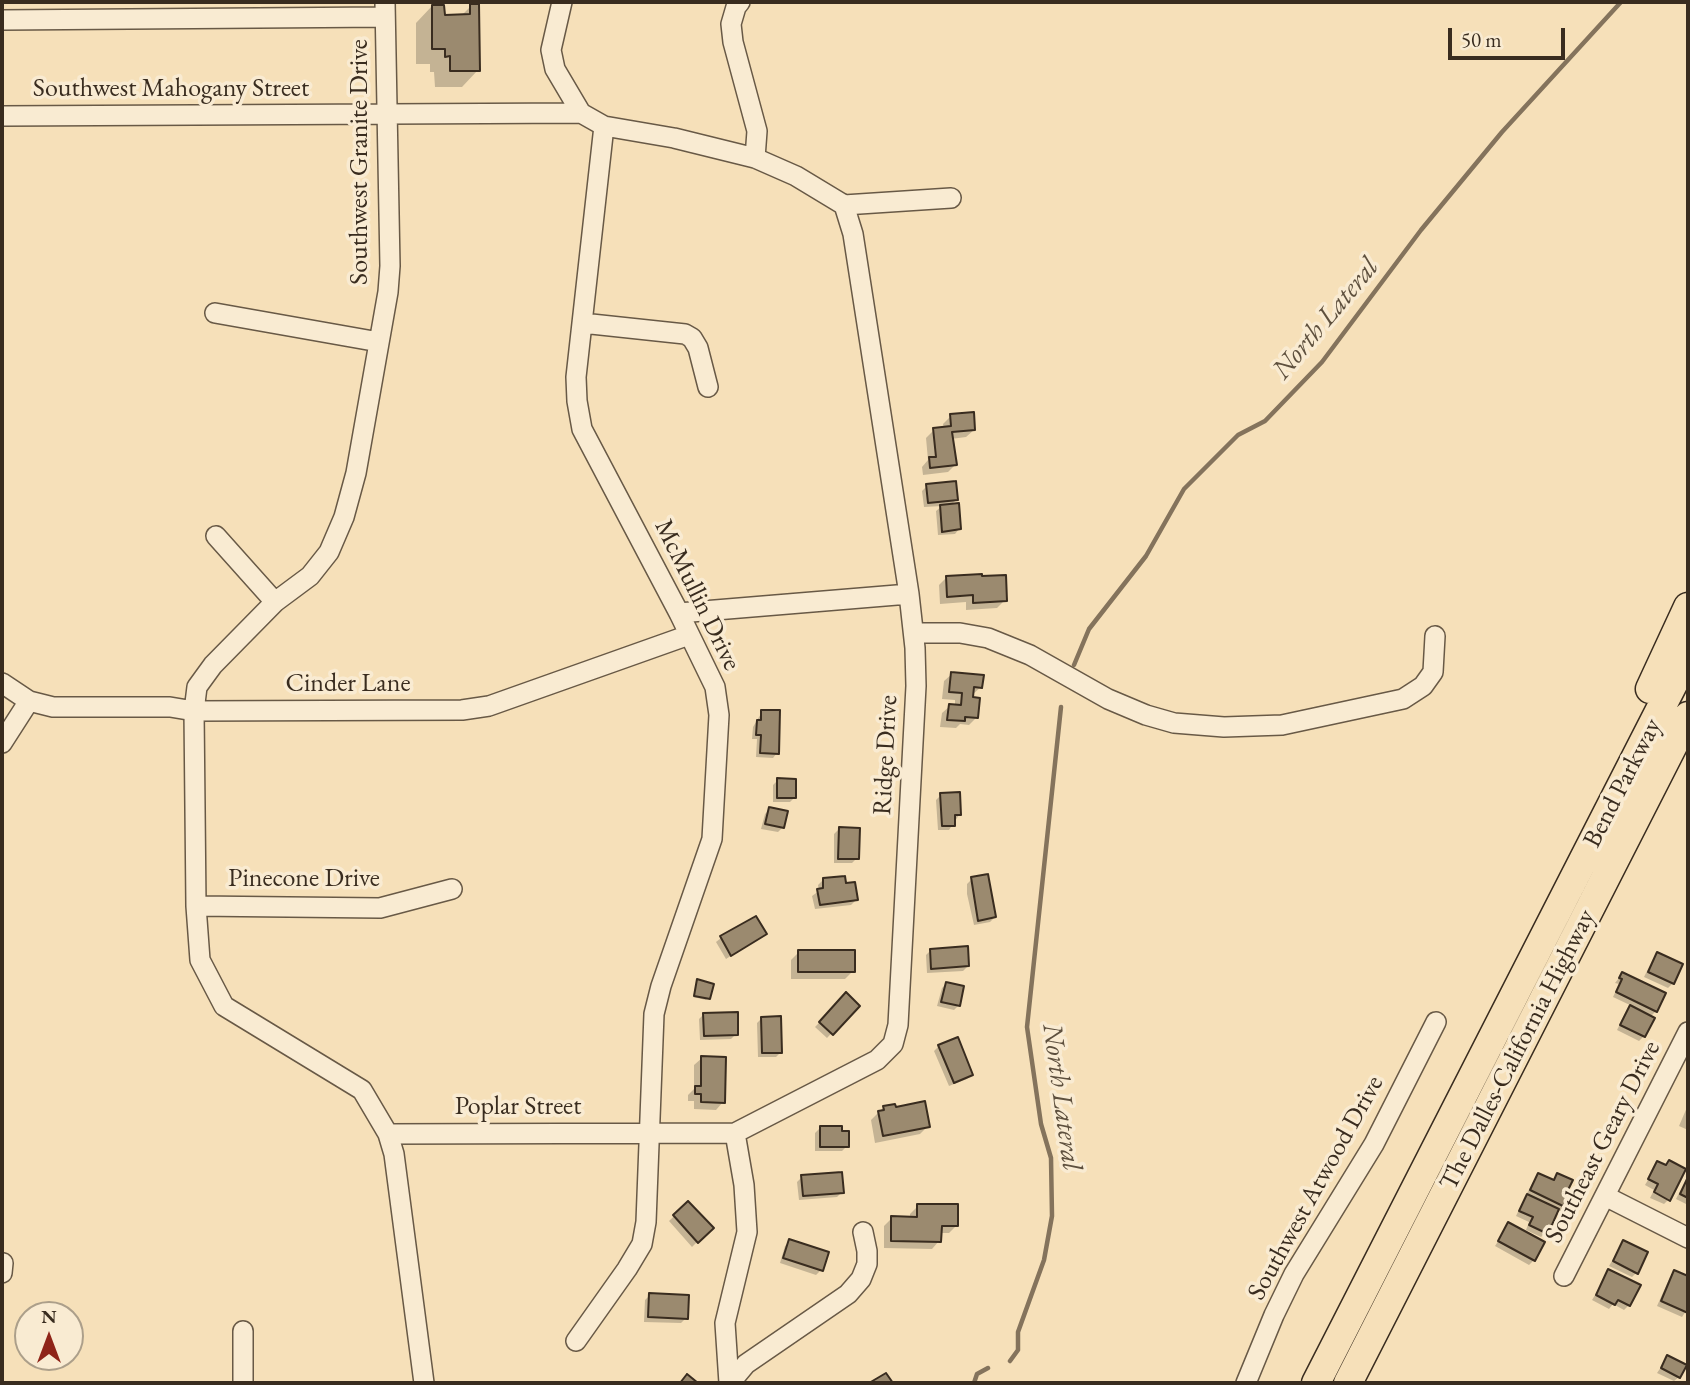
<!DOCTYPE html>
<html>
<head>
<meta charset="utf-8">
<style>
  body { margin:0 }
  #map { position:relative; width:1690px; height:1385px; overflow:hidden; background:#f6e0b9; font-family:"EB Garamond",serif }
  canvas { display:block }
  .frame { position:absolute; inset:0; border:4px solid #392c1f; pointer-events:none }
  .north { position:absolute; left:14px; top:1301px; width:70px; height:70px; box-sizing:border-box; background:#f9ebd2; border:2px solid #ac9f8a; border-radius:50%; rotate:0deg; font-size:19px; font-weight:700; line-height:28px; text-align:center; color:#392c1f }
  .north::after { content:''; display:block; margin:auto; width:24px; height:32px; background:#8f2418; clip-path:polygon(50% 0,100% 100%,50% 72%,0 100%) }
  .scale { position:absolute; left:1448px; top:28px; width:117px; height:32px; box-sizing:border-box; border:4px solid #392c1f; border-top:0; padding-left:9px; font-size:21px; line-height:24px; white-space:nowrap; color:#392c1f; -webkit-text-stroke:5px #f9ebd2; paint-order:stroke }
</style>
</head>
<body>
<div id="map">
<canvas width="1690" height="1385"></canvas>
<div class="frame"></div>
<div class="north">N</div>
<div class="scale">50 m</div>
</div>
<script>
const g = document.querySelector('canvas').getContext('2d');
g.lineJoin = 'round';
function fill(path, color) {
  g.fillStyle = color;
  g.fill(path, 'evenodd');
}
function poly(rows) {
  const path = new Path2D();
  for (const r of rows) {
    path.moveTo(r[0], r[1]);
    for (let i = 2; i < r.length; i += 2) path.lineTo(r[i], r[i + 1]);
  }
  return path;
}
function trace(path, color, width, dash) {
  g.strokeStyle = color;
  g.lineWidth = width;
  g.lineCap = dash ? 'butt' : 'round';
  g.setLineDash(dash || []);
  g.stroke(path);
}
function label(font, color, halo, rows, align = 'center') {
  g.font = font + ' "EB Garamond",serif';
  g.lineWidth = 7;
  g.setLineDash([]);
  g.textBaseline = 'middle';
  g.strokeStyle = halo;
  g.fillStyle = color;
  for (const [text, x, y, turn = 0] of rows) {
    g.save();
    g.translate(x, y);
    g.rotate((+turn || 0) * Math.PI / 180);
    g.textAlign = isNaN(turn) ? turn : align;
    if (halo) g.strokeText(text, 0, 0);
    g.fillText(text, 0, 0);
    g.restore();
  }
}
const shadow = poly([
  [432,6,443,16,461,16,471,6,478,70,462,87,435,87,434,72,430,72,430,64,416,64,416,23],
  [951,416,974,430,966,437,951,439,955,465,948,472,923,475,922,467,928,460,926,438,934,430,944,429,943,424],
  [927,486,956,500,950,506,959,529,955,534,938,535,936,511,942,506,924,507,922,491],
  [947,577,1005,600,997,608,966,610,966,602,940,604,939,585],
  [952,674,981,687,972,695,977,717,969,725,960,724,956,728,940,727,942,713,950,706,955,706,955,700,942,699,944,681],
  [762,712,777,753,773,758,756,757,757,739,752,739,753,727],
  [778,780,795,797,790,802,773,802,773,785],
  [941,795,959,815,949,830,938,830,936,800],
  [770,809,783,827,778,832,761,829,765,814],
  [839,829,857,858,852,863,834,863,834,834],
  [972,879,995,917,990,922,974,925,967,894,967,884],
  [823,880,856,900,851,905,815,909,812,896,819,891,818,885],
  [765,934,726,959,716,942,721,938],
  [931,950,968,966,963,971,927,973,926,955],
  [799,952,853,971,845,979,791,979,791,960],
  [1657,954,1673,983,1668,988,1644,977,1653,959],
  [1622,974,1656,1011,1650,1017,1644,1036,1639,1041,1617,1030,1626,1012,1632,1006,1613,997,1619,984,1615,983],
  [697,981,708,998,706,1000,693,997],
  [947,983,959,1005,954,1010,937,1006,942,988],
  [846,995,857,1006,827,1038,815,1027],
  [704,1014,736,1034,731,1039,700,1040,699,1019],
  [762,1018,781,1052,776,1057,758,1057,757,1023],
  [939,1046,971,1074,967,1079,949,1086,934,1051],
  [702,1058,723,1102,716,1110,694,1109,694,1101,688,1101,688,1095,694,1089,694,1065],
  [1688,1105,1688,1130,1679,1126],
  [884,1107,928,1126,920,1134,875,1143,871,1120],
  [820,1128,847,1146,842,1151,815,1151,815,1133],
  [1658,1163,1669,1199,1664,1204,1650,1198,1654,1190,1645,1185],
  [1539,1175,1553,1180,1558,1175,1565,1207,1561,1211,1557,1210,1546,1232,1541,1237,1526,1230,1529,1222,1516,1216,1523,1201,1528,1196,1526,1195,1534,1180],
  [1688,1175,1688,1205,1676,1199],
  [802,1177,842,1192,837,1197,799,1200,797,1182],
  [688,1203,711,1228,692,1247,669,1221],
  [918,1206,956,1226,949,1233,940,1233,939,1241,932,1249,884,1248,884,1226,892,1218,910,1219,910,1214],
  [1509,1224,1534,1260,1529,1265,1495,1246],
  [790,1241,821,1270,816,1275,780,1263,785,1246],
  [1623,1242,1637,1272,1632,1277,1609,1266],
  [1609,1272,1629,1305,1624,1310,1613,1304,1609,1309,1592,1300],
  [1675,1272,1688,1278,1688,1308,1682,1317,1657,1306,1670,1277],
  [650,1295,686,1318,681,1323,644,1322,645,1300],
  [1668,1357,1679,1377,1674,1381,1657,1373]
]);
const stream = poly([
  [1074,665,1089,629,1146,556,1184,489,1238,435,1265,421,1322,362,1421,230,1502,132,1621,2],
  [1010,1361,1018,1350,1018,1332,1044,1260,1052,1216,1051,1158,1041,1124,1027,1027,1061,707],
  [974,1383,977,1374,988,1368]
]);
const building = poly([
  [470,4,479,4,480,71,450,71,450,56,445,57,445,49,432,49,432,5,444,5,445,15,470,14,470,4],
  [974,412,975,430,952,432,957,465,930,468,929,457,936,457,933,428,951,426,950,414,974,412],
  [956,481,958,500,928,503,926,484,956,481],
  [959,503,961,529,942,532,940,505,959,503],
  [982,574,982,576,1006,575,1007,601,973,603,973,595,947,597,946,576,982,574],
  [951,672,984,675,982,688,974,687,973,697,980,698,978,718,965,717,965,721,947,720,949,704,961,705,962,693,949,692,951,672],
  [761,710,780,710,779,754,760,753,761,735,756,735,757,720,761,720,761,710],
  [777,778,796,779,796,798,777,798,777,778],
  [960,792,961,815,955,815,955,826,942,826,940,793,960,792],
  [769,807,788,811,784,828,765,824,769,807],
  [839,827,860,828,859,859,838,859,839,827],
  [988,874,996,917,978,921,971,877,988,874],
  [845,876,846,883,855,882,858,900,820,905,817,889,823,888,823,878,845,876],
  [756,916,767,934,731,956,720,936,756,916],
  [968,946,969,966,931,969,930,949,968,946],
  [798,950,855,950,855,972,798,972,798,950],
  [1657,952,1683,964,1674,984,1648,972,1657,952],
  [1622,972,1666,993,1657,1012,1616,992,1622,979,1619,978,1622,972],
  [697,979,714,984,710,999,694,996,697,979],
  [946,982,964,986,960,1006,941,1002,946,982],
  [846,992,860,1006,833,1035,819,1022,846,992],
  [1630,1005,1655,1018,1645,1037,1620,1025,1630,1005],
  [738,1012,738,1035,704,1036,703,1013,738,1012],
  [781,1016,782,1053,762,1053,761,1017,781,1016],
  [958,1037,973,1075,954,1083,938,1045,958,1037],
  [701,1056,726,1057,725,1103,701,1102,701,1094,695,1094,695,1086,701,1086,701,1056],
  [925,1101,930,1127,883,1136,878,1111,884,1110,883,1106,895,1104,896,1107,925,1101],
  [820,1126,842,1126,842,1131,849,1131,849,1147,820,1147,820,1126],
  [1669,1160,1686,1169,1670,1201,1654,1192,1658,1184,1648,1179,1657,1161,1666,1165,1669,1160],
  [842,1172,844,1193,803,1196,801,1175,842,1172],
  [1538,1173,1554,1180,1557,1173,1573,1180,1566,1194,1572,1197,1567,1208,1530,1190,1538,1173],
  [1688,1177,1688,1198,1680,1194,1688,1177],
  [1527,1194,1559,1209,1548,1234,1529,1225,1533,1217,1519,1211,1527,1194],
  [688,1201,714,1228,698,1243,673,1215,688,1201],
  [917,1204,958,1204,958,1226,942,1226,941,1242,891,1241,891,1216,917,1217,917,1204],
  [1508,1222,1545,1242,1535,1261,1498,1241,1508,1222],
  [789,1239,829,1252,823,1271,783,1258,789,1239],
  [1623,1240,1648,1252,1638,1274,1613,1261,1623,1240],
  [1608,1269,1641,1285,1630,1306,1618,1300,1615,1305,1596,1295,1608,1269],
  [1674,1270,1688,1276,1688,1313,1661,1301,1674,1270],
  [649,1293,689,1295,688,1319,648,1317,649,1293],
  [1667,1355,1687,1365,1680,1378,1661,1368,1667,1355],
  [886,1373,893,1383,869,1383,886,1373],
  [687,1374,698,1383,680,1383,687,1374]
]);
const minor = poly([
  [385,2,390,266,388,292,356,473,344,517,329,552,310,576,275,602,213,665,197,687,194,711,196,906,200,960,224,1006,362,1090,388,1134,394,1154,424,1383],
  [562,2,551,50,555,69,581,113],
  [740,2,736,7,731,24,733,42,757,131,755,158],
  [2,20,385,17],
  [2,116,581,113,604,126,674,138,755,158,796,176,844,205,951,198],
  [215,313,379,342],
  [582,323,685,334,692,338,698,348,708,387],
  [216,536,275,602],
  [679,613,909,594],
  [914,633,960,633,988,638,1030,655,1108,699,1146,715,1174,723,1224,727,1282,725,1403,699,1423,686,1433,672,1435,636],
  [2,683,29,701,53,707,170,707,194,711,462,710,489,706,689,635],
  [2,743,29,701],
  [196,906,380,908,452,889],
  [388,1134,735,1133,877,1060,893,1044,898,1025,916,686,915,648,909,594,853,234,844,205],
  [1605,1196,1688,1238],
  [2,1273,3,1263],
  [1564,1276,1688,1032],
  [576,1341,627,1269,642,1244,646,1222,654,1014,661,986,712,839,719,715,715,687,679,613,582,429,577,401,576,377,604,126],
  [243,1383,243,1331],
  [729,1383,725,1323,747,1232,744,1185,735,1133],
  [730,1383,746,1364,848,1294,861,1279,867,1264,867,1251,863,1232],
  [1246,1383,1274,1315,1294,1274,1374,1144,1436,1022]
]);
const highway = poly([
  [1650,689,1688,607],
  [1316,1383,1688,655],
  [1348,1383,1688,716]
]);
const streetNames = [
  ["Southwest Mahogany Street",171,89],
  ["Southwest Granite Drive",360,162,-90],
  ["McMullin Drive",697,595,64],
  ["Cinder Lane",348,684],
  ["Ridge Drive",886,755,-87],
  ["Bend Parkway",1623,783,-63],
  ["Pinecone Drive",304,879],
  ["The Dalles-California Highway",1518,1050,-63],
  ["Poplar Street",518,1107],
  ["Southeast Geary Drive",1603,1142,-63],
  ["Southwest Atwood Drive",1316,1188,-61]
];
const waterNames = [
  ["North Lateral",1326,319,-50],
  ["North Lateral",1061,1097,82]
];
fill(shadow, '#0003');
trace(stream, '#84735c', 4.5);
fill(building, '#9b8a6f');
trace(building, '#392c1f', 2);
trace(minor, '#685946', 22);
trace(highway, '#392c1f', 31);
trace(minor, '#f9ebd2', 19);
trace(highway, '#f6e0b9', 28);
label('26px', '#392c1f', '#f9ebd2', streetNames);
label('italic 28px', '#5e503e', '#f9ebd2', waterNames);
</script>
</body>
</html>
